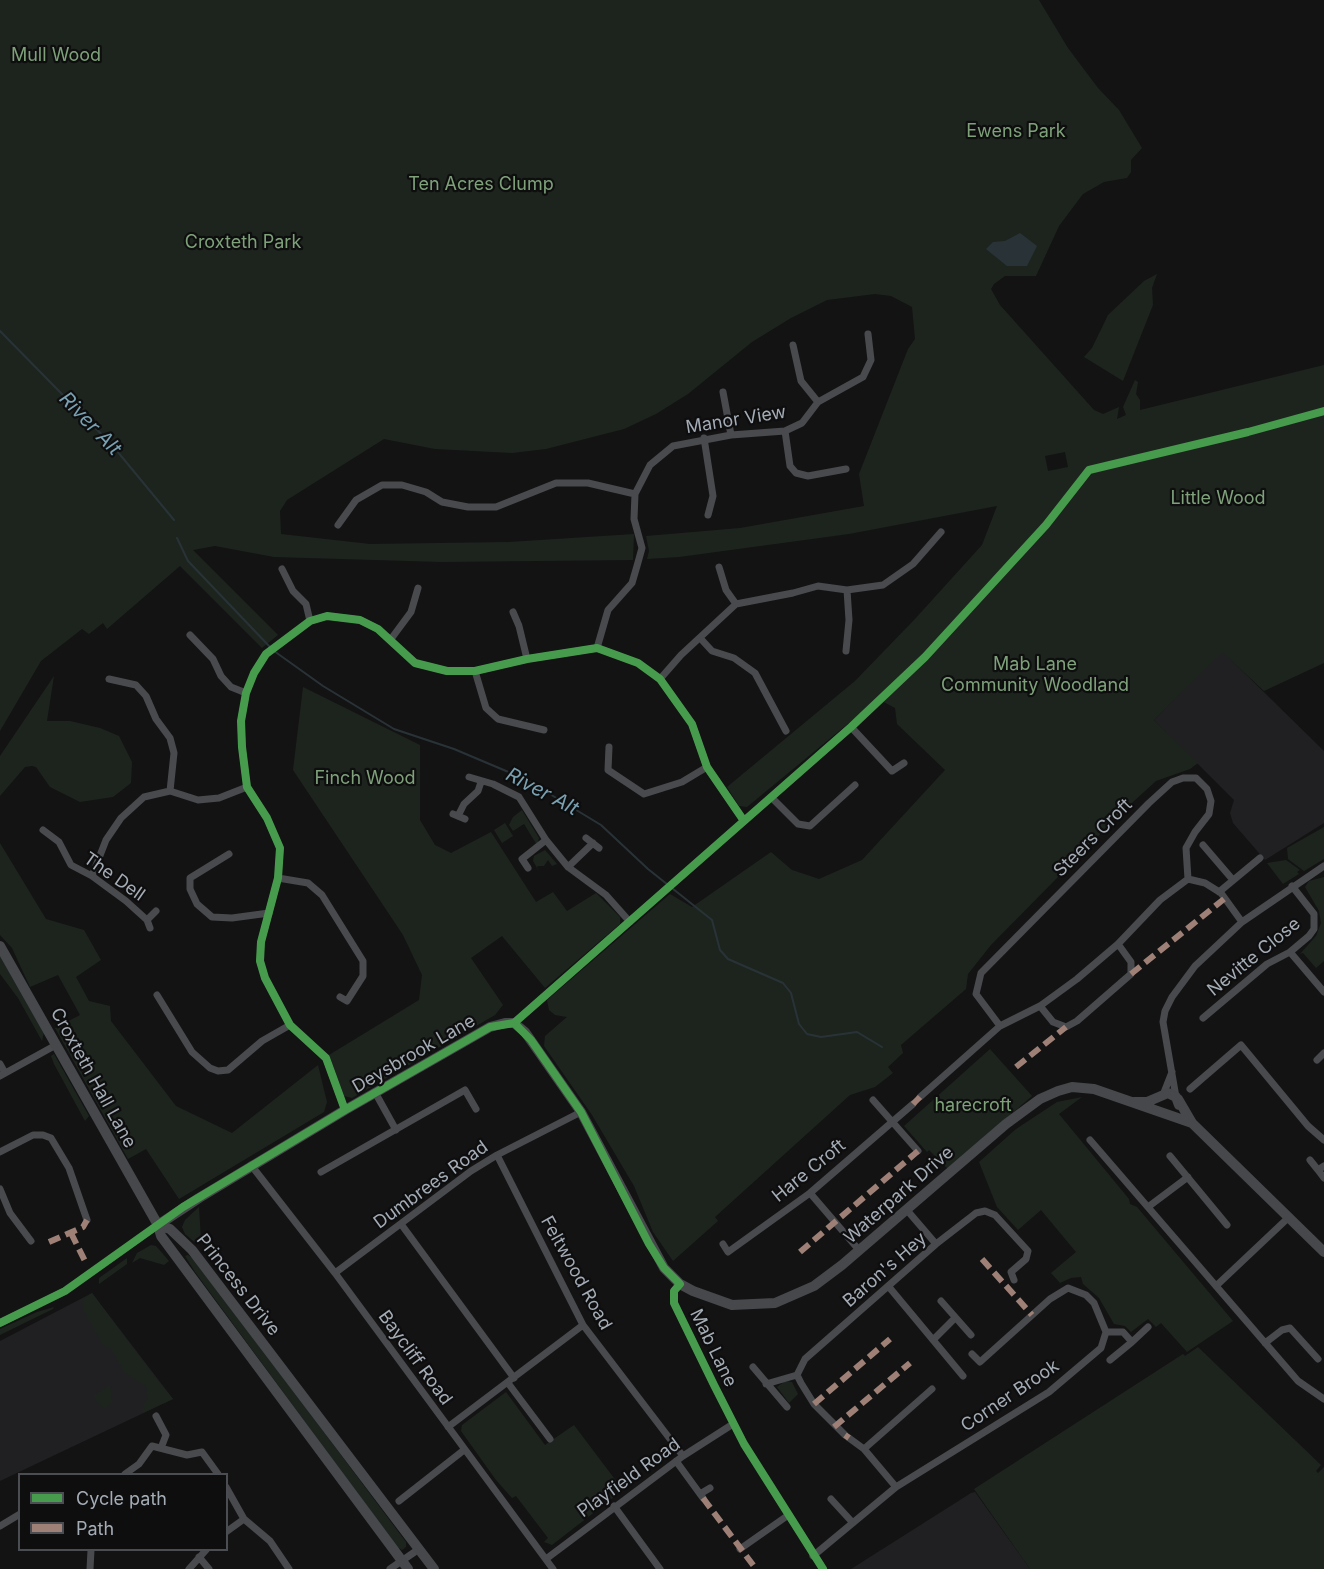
<!DOCTYPE html>
<html>
<head>
<meta charset="utf-8">
<style>
  body { margin:0 }
  #map { position:relative; width:1324px; height:1569px; overflow:hidden; background:#131314; font-family:Inter,sans-serif }
  canvas { display:block }
  .legend { position:absolute; left:18px; top:1473px; width:210px; height:78px; box-sizing:border-box; background:#0e0e0f; border:2px solid #4a4d51; margin:0; padding:8px 10px; list-style:none; font-size:18px; color:#a4acb5 }
  .legend li { display:flex; align-items:center; gap:12px; height:30px }
  .legend b { width:30px; border:2px solid #4a4d51 }
</style>
</head>
<body>
<div id="map">
<canvas width="1324" height="1569"></canvas>
<ul class="legend">
<li><b style="height:8px;background:#469c4c"></b>Cycle path</li>
<li><b style="height:8px;background:#9e8076"></b>Path</li>
</ul>
</div>
<script>
const g = document.querySelector('canvas').getContext('2d');
g.lineJoin = 'round';
function fill(path, color) {
  g.fillStyle = color;
  g.fill(path, 'evenodd');
}
function poly(rows) {
  const path = new Path2D();
  for (const r of rows) {
    path.moveTo(r[0], r[1]);
    for (let i = 2; i < r.length; i += 2) path.lineTo(r[i], r[i + 1]);
  }
  return path;
}
function trace(path, color, width, dash) {
  g.strokeStyle = color;
  g.lineWidth = width;
  g.lineCap = dash ? 'butt' : 'round';
  g.setLineDash(dash || []);
  g.stroke(path);
}
function label(font, color, halo, rows, align = 'center') {
  g.font = font + ' Inter,sans-serif';
  g.lineWidth = 4.5;
  g.setLineDash([]);
  g.textBaseline = 'middle';
  g.strokeStyle = halo;
  g.fillStyle = color;
  for (const [text, x, y, turn = 0] of rows) {
    g.save();
    g.translate(x, y);
    g.rotate((+turn || 0) * Math.PI / 180);
    g.textAlign = isNaN(turn) ? turn : align;
    if (halo) g.strokeText(text, 0, 0);
    g.fillText(text, 0, 0);
    g.restore();
  }
}
const built = poly([
  [1222,651,1324,751,1324,823,1265,860,1233,823,1230,813,1234,800,1154,720],
  [92,1293,173,1399,0,1481,0,1341],
  [975,1492,1030,1569,851,1569,971,1493]
]);
const green = poly([
  [0,0,1039,0,1068,48,1098,88,1119,110,1142,148,1131,160,1131,172,1127,178,1104,182,1083,194,1059,226,1036,276,1005,276,994,284,991,289,1000,305,1094,410,1103,414,1119,407,1117,419,1126,415,1123,407,1135,380,1138,382,1136,394,1140,400,1140,410,1324,365,1324,663,1264,691,1222,652,1154,720,1198,763,1190,769,1156,781,1122,812,991,945,968,974,966,989,901,1045,903,1053,888,1067,893,1073,875,1087,850,1095,715,1217,718,1221,673,1261,653,1232,634,1186,592,1115,544,1046,545,1036,567,1017,555,1015,549,1010,547,1000,670,894,692,907,771,852,792,870,819,879,862,860,945,770,897,724,895,708,878,699,747,807,739,806,727,787,855,681,914,620,982,545,997,506,849,534,679,557,647,559,649,551,646,536,740,528,864,506,859,474,908,349,915,339,912,307,891,296,875,294,827,300,791,318,752,342,688,394,656,414,624,429,546,449,512,453,435,449,384,439,287,500,280,511,281,534,370,544,509,542,634,534,633,560,442,562,274,557,215,546,193,550,278,635,262,648,180,566,107,629,103,623,89,634,82,629,41,661,0,731],
  [1065,452,1068,467,1048,471,1045,456],
  [1157,274,1152,288,1153,305,1123,381,1084,357,1092,348,1108,315,1144,281],
  [54,676,47,721,70,721,100,728,119,736,132,762,131,783,113,797,80,802,50,787,36,767,32,766,25,767,0,796,0,756],
  [303,687,420,745,420,820,435,845,451,853,491,832,536,902,553,892,567,911,596,893,620,917,620,924,545,988,502,936,471,958,503,1005,495,1015,352,1098,344,1096,329,1055,419,1000,422,975,403,935,293,770],
  [522,810,539,838,537,845,524,824,513,831,509,825,513,817],
  [505,823,513,836,502,843,494,830],
  [1324,827,1324,859,1304,871,1288,859,1287,848],
  [0,843,46,919,84,930,101,960,76,977,89,1001,110,1006,111,1021,176,1106,232,1133,318,1065,327,1102,324,1112,179,1199,146,1149,128,1159,55,1028,80,1015,58,975,30,987,12,948,0,935],
  [545,850,557,864,552,866,548,860,544,866,539,866,536,867,540,873,533,861,534,856],
  [1286,860,1300,870,1297,872,1299,874,1283,884,1267,863],
  [1324,877,1324,961,1316,968,1303,953,1300,954,1316,936,1321,923,1319,911,1305,887,1309,881],
  [0,954,44,1032,42,1041,18,998,0,974],
  [990,1049,1032,1096,948,1169,929,1150,927,1152,904,1126],
  [54,1054,89,1116,85,1121,54,1064,51,1056],
  [1082,1097,1059,1114,1129,1199,1130,1204,1137,1207,1233,1321,1187,1352,1161,1323,1156,1327,1148,1319,1131,1332,1125,1326,1114,1324,1099,1298,1083,1284,1081,1277,1071,1278,1060,1283,1051,1273,1076,1252,1041,1210,1018,1230,997,1207,979,1162,1016,1129,1057,1102],
  [199,1207,201,1240,198,1245,185,1234,182,1227,185,1220],
  [151,1245,156,1246,169,1261,164,1265,140,1258,132,1263,137,1253],
  [188,1255,196,1261,406,1542,406,1547,402,1550,397,1547,195,1272,185,1256],
  [127,1258,127,1264,99,1284,99,1278],
  [92,1293,154,1376,173,1399,143,1413,143,1406,148,1399,146,1386,124,1372,112,1350,103,1345,84,1311,83,1299],
  [54,1307,53,1309,0,1335,0,1329,37,1312],
  [1198,1347,1321,1465,1316,1471,1318,1473,1324,1467,1324,1569,1030,1569,974,1489,1183,1354,1185,1356],
  [785,1381,792,1382,798,1394,789,1403,777,1387],
  [110,1385,112,1402,105,1409,97,1402,94,1396],
  [506,1392,545,1445,574,1425,623,1490,552,1545,544,1542,548,1538,516,1496,512,1498,496,1480,461,1431,462,1425]
]);
const water = poly([
  [1020,233,1037,246,1027,266,1007,266,986,249,993,242,1005,241]
]);
const stream = poly([
  [0,331,112,445,174,520],
  [177,538,188,561,270,647],
  [274,651,323,686,394,729,454,749,525,779,601,825,648,869,712,920,720,950,728,959,783,983,791,993,799,1024,807,1034,821,1037,857,1032,882,1047]
]);
const street = poly([
  [793,345,801,381,818,402],
  [723,392,731,435],
  [785,431,790,466,796,473,808,476,846,469],
  [704,438,713,496,708,515],
  [338,525,356,500,382,485,402,485,426,492,442,502,468,507,496,507,556,483,588,483,635,494],
  [719,567,726,590,736,604],
  [282,569,293,591,306,604,310,621],
  [513,612,519,626,527,659],
  [190,635,213,659,221,676,231,687,246,693],
  [391,639,411,612,418,588],
  [701,639,712,651,734,658,755,673,786,731],
  [597,648,608,610,632,583,637,566,642,548,634,519,635,494,650,465,673,446,731,435,785,431,802,423,818,402,863,377,871,360,868,334],
  [846,651,849,620,847,590],
  [475,671,486,708,498,719,544,730],
  [109,679,136,685,146,696,156,719,170,738,174,753,170,791],
  [660,679,681,655,736,604,793,593,818,586,847,590,883,585,913,564,941,532],
  [609,747,608,770,644,794,682,782,707,767],
  [469,777,493,784,519,797,546,840,568,867,606,895,630,922],
  [771,797,798,824,810,826,855,785],
  [453,814,465,819],
  [458,816,464,804,478,791,481,782],
  [43,830,59,842,71,865,92,876,126,901,147,920,150,928],
  [586,838,599,848],
  [1203,845,1233,880],
  [229,854,190,878,190,889,197,904,212,917,232,918,269,913],
  [568,867,593,843],
  [528,868,522,859,546,840],
  [92,876,106,840,121,818,144,797,170,791,198,800,219,798,247,787],
  [278,878,308,883,322,895,363,961,363,976,347,1001,340,997],
  [1219,892,1260,858],
  [147,920,156,911],
  [1290,952,1324,992],
  [157,995,192,1052,210,1068,218,1071,228,1070,262,1041,290,1025],
  [1040,1006,1053,1022,1066,1027,1077,1021,1131,974,1131,962,1118,944],
  [1203,1018,1267,964,1290,952,1309,936,1314,929,1314,914,1292,886],
  [514,1023,851,727,892,771,904,763],
  [1000,1026,976,994,981,973,1149,803,1172,782,1183,778,1196,778,1207,789,1211,801,1209,814,1195,832,1186,848,1188,879],
  [1317,1060,1324,1053],
  [0,1064,5,1073],
  [0,1076,56,1045],
  [1190,1089,1241,1045,1308,1126,1324,1140],
  [376,1094,396,1130],
  [1163,1095,1172,1072],
  [920,1097,1000,1026,1040,1006,1077,979,1118,944,1160,900,1188,879,1205,883,1221,893,1242,922],
  [1176,1097,1163,1022,1165,1011,1172,997,1195,966,1242,922,1324,866],
  [873,1100,918,1151],
  [345,1110,326,1058,290,1025,265,978,260,961,261,942,278,878,280,848,267,818,247,787,242,747,241,721,246,693,254,673,266,654,310,621,327,616,360,620,378,629,415,663,447,671,475,671,527,659,597,648,638,663,660,679,692,724,707,767,744,821],
  [1090,1140,1298,1381,1324,1399],
  [0,1152,33,1135,43,1135,51,1138,69,1168,87,1220],
  [497,1155,583,1325,683,1456],
  [1170,1156,1227,1225],
  [1310,1160,1318,1170,1324,1166],
  [251,1165,335,1273,553,1569],
  [1318,1170,1324,1178],
  [321,1172,465,1090,476,1109],
  [0,1189,10,1213,31,1241],
  [810,1193,859,1250],
  [1148,1207,1188,1177],
  [906,1209,936,1244],
  [401,1224,514,1378],
  [723,1244,728,1252,810,1193,913,1104],
  [335,1273,471,1171,497,1155,581,1112],
  [680,1284,674,1291,674,1303,714,1385,744,1444,823,1569],
  [1216,1286,1288,1218],
  [889,1287,963,1376],
  [941,1301,971,1335],
  [0,1323,65,1291,158,1225],
  [1106,1332,1123,1332,1132,1342,1110,1360],
  [933,1340,955,1318],
  [1132,1342,1148,1327],
  [1265,1343,1282,1330,1290,1328,1318,1359],
  [753,1367,787,1407],
  [508,1383,550,1439],
  [766,1384,797,1375],
  [156,1416,166,1435,161,1448],
  [448,1427,583,1325],
  [845,1435,814,1404,801,1383,797,1375,805,1359,936,1244,976,1213,985,1211,995,1215,1028,1251,1026,1259,1011,1272,1014,1280],
  [849,1438,864,1449,896,1487],
  [864,1449,932,1389],
  [676,1461,703,1498],
  [125,1474,139,1464,152,1446,187,1455,202,1452,218,1474],
  [226,1487,244,1519,270,1541,289,1569],
  [700,1494,710,1488],
  [831,1499,853,1523],
  [399,1501,464,1450],
  [614,1506,660,1569],
  [0,1526,20,1514],
  [226,1532,244,1519],
  [740,1549,787,1516],
  [813,1556,896,1487,1049,1392,1101,1348,1106,1332,1094,1303,1086,1295,1068,1288,1050,1299,980,1362,972,1354],
  [199,1557,209,1569],
  [546,1559,683,1456,733,1424],
  [90,1569,91,1550],
  [189,1569,206,1550],
  [390,1569,419,1549]
]);
const secondary = poly([
  [0,946,158,1225,161,1236,408,1569],
  [1178,1099,1192,1123,1324,1252],
  [1134,1102,1147,1102,1168,1093,1176,1097,1179,1105],
  [158,1225,199,1198,345,1110,490,1027,505,1023,514,1023,525,1032,581,1112,664,1268,680,1284,693,1291,732,1305,775,1303,814,1286,842,1265,1006,1124,1040,1099,1058,1091,1072,1087,1094,1089,1192,1123],
  [158,1225,170,1229,192,1250,434,1569]
]);
const quiet = poly([
  [1131,974,1224,899],
  [1016,1067,1066,1027],
  [913,1104,920,1097],
  [71,1233,85,1261],
  [49,1242,83,1227,87,1220],
  [800,1252,918,1151],
  [982,1259,1032,1315],
  [814,1404,890,1339],
  [834,1427,910,1363],
  [845,1435,849,1438],
  [703,1498,756,1569]
]);
const cycleway = poly([
  [514,1023,531,1040,581,1112,649,1244,664,1268,680,1284,674,1291,674,1303,714,1385,744,1444,823,1569],
  [345,1110,326,1058,290,1025,265,978,260,961,261,942,278,878,280,848,267,818,247,787,242,747,241,721,246,693,254,673,266,654,310,621,327,616,360,620,378,629,415,663,447,671,475,671,527,659,597,648,638,663,660,679,692,724,707,767,744,821],
  [0,1323,65,1291,183,1207,345,1110,490,1027,514,1023,851,727,925,657,1046,525,1089,470,1248,432,1324,411]
]);
const parkNames = [
  ["Mull Wood",56,56],
  ["Ewens Park",1016,132],
  ["Ten Acres Clump",481,185],
  ["Croxteth Park",243,243],
  ["Little Wood",1218,499],
  ["Mab Lane",1035,665],
  ["Community Woodland",1035,686],
  ["Finch Wood",365,779],
  ["harecroft",973,1106]
];
const streetNames = [
  ["Manor View",736,420,-9],
  ["Steers Croft",1093,838,-45],
  ["The Dell",114,877,35],
  ["Nevitte Close",1254,957,-39],
  ["Deysbrook Lane",414,1054,-30],
  ["Croxteth Hall Lane",93,1078,61],
  ["Hare Croft",809,1171,-39],
  ["Dumbrees Road",431,1185,-36],
  ["Waterpark Drive",899,1195,-41],
  ["Baron's Hey",885,1270,-41],
  ["Feltwood Road",576,1273,61],
  ["Princess Drive",238,1285,52],
  ["Mab Lane",713,1348,64],
  ["Baycliff Road",415,1358,54],
  ["Corner Brook",1010,1396,-34],
  ["Playfield Road",629,1478,-36]
];
const waterNames = [
  ["River Alt",90,424,46],
  ["River Alt",542,792,28]
];
fill(built, '#202022');
fill(green, '#1d241e');
fill(water, '#293337');
trace(stream, '#293337', 2);
trace(street, '#484a4d', 7);
trace(secondary, '#46484b', 10);
trace(quiet, '#9e8076', 6, [12, 6]);
trace(cycleway, '#469c4c', 8);
label('18px', '#7ea17a', '#0e0e0f', parkNames);
label('18px', '#a4acb5', '#0e0e0f', streetNames);
label('italic 20px', '#79a1b2', '#0e0e0f', waterNames);
</script>
</body>
</html>
